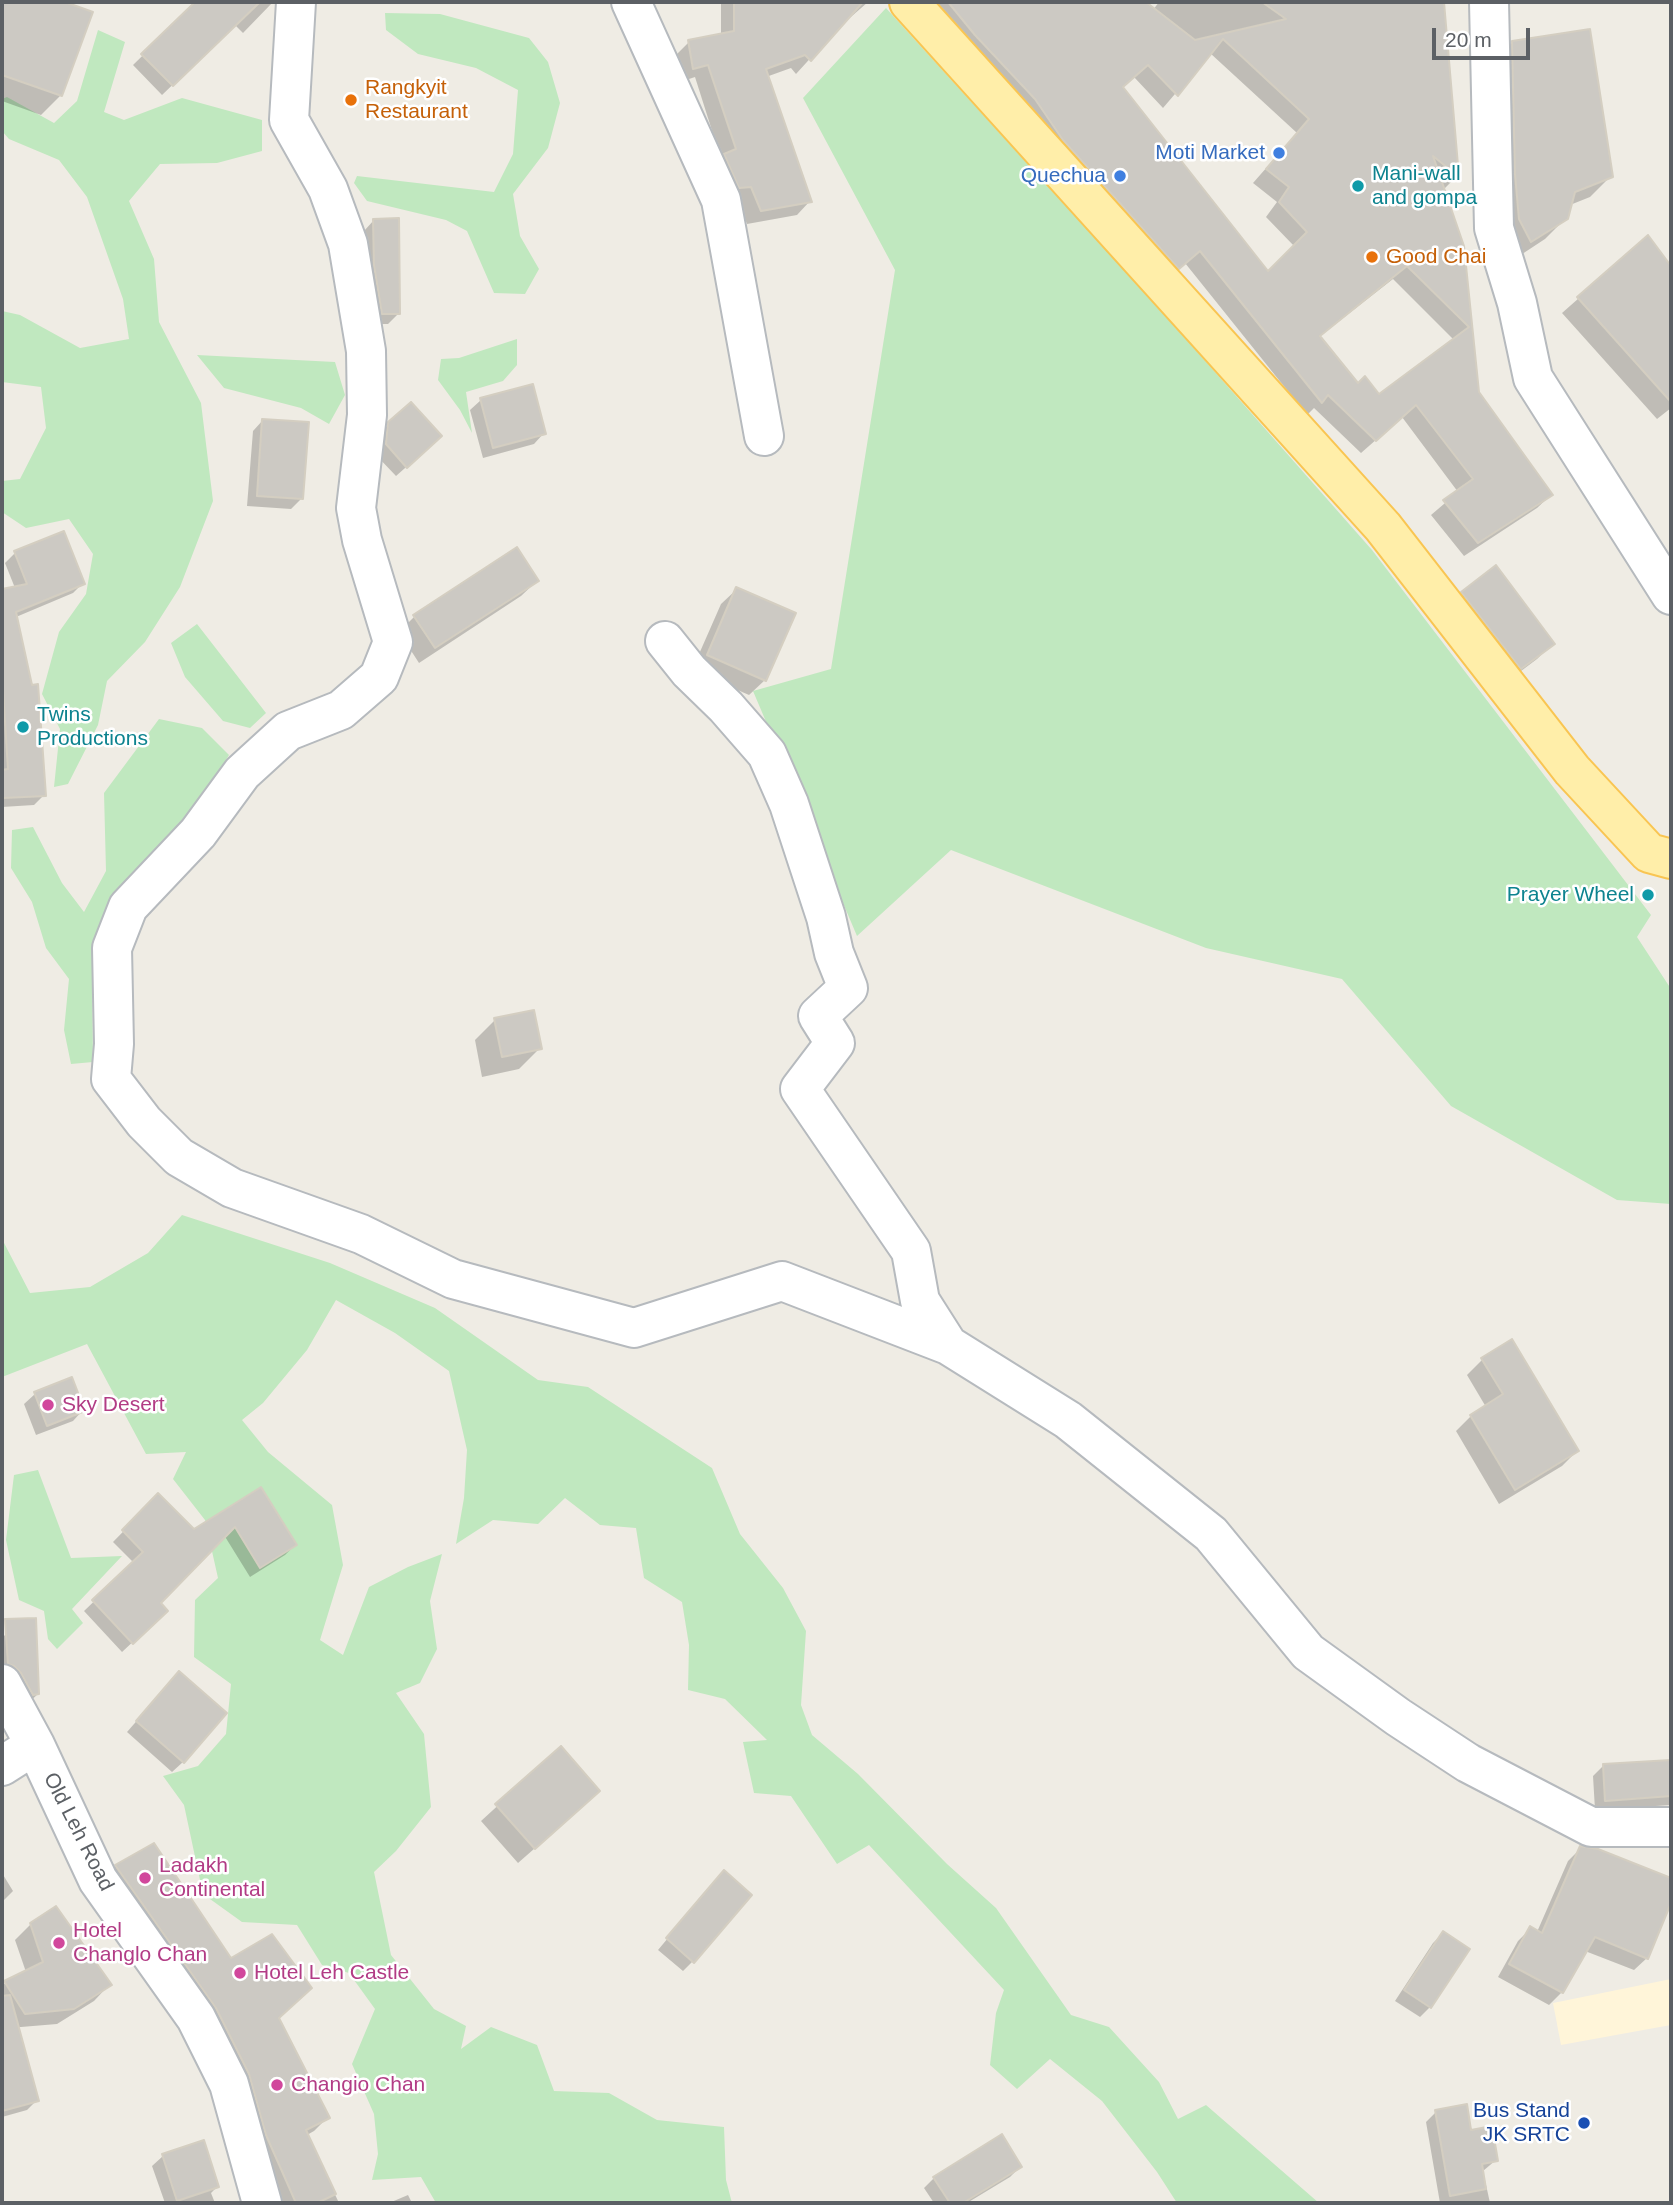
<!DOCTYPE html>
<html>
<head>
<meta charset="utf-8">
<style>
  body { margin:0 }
  #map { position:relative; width:1673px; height:2205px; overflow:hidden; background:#efece4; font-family:Helvetica,sans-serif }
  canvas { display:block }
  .frame { position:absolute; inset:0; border:4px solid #5c6065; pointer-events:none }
  .scale { position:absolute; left:1432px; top:28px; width:98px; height:32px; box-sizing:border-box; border:4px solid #5c6065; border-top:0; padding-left:9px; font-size:21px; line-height:24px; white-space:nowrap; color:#5c6065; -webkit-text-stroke:5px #fff; paint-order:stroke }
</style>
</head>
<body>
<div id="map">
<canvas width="1673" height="2205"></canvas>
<div class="frame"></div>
<div class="scale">20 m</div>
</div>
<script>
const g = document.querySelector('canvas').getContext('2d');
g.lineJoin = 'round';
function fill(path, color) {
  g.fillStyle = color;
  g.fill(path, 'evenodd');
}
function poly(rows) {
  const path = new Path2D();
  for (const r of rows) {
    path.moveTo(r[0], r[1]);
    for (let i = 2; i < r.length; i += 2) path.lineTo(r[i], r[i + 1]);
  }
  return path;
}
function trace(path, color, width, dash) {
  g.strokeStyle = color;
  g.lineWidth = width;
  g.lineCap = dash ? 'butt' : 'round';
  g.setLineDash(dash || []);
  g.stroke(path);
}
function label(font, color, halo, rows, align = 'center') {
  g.font = font + ' Helvetica,sans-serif';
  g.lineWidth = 5;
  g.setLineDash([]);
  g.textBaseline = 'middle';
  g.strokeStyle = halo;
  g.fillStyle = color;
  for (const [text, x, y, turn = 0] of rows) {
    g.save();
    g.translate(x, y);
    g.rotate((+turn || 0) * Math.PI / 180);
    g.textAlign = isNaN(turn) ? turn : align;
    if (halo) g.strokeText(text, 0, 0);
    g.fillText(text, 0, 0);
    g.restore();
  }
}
const commercial = poly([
  [1671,1979,1671,2025,1561,2045,1553,2003]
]);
const green = poly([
  [886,8,1155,304,1372,550,1651,915,1637,937,1671,989,1671,1204,1617,1200,1451,1106,1342,979,1206,948,951,850,857,936,753,691,831,669,895,270,803,98],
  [385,13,440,14,529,38,548,62,560,103,548,148,513,194,520,236,539,269,525,294,494,293,467,231,446,220,367,201,354,183,357,176,494,192,513,154,518,90,476,68,418,54,386,30],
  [98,30,125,42,104,112,124,120,182,98,262,120,262,151,217,163,160,164,129,201,154,259,159,322,201,403,213,501,180,587,145,642,107,681,98,725,68,784,54,787,60,729,42,694,59,632,86,594,93,554,69,519,26,528,2,512,2,481,20,479,46,428,41,387,2,382,2,311,20,315,80,348,129,339,123,299,87,197,59,160,9,139,2,131,2,99,7,97,54,123,77,101],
  [517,339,517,365,503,381,466,392,472,433,460,410,438,380,441,359,459,358],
  [197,355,335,362,345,395,329,424,301,408,224,388],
  [197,624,266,713,250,728,223,721,185,677,171,643],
  [159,719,202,728,229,755,195,811,100,930,92,966,93,1062,71,1064,64,1030,69,979,46,948,32,902,11,868,12,830,33,827,62,883,84,912,106,871,104,793],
  [182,1215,330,1263,435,1308,538,1380,588,1387,712,1468,740,1534,783,1588,806,1631,801,1705,812,1735,858,1774,947,1864,996,1908,1071,2015,1109,2027,1159,2082,1178,2119,1206,2105,1319,2203,1177,2203,1157,2172,1102,2101,1050,2059,1017,2089,990,2065,996,2013,1004,1990,869,1845,837,1864,791,1796,754,1793,743,1742,767,1740,725,1699,688,1690,689,1645,682,1602,644,1578,636,1528,600,1525,565,1498,538,1524,493,1520,456,1544,464,1498,467,1450,449,1371,395,1333,336,1300,307,1350,263,1403,242,1420,268,1452,332,1505,343,1565,320,1640,343,1655,369,1587,408,1567,442,1554,430,1601,437,1649,420,1683,396,1693,424,1734,431,1807,396,1851,374,1872,391,1955,434,2009,466,2026,461,2049,491,2027,537,2045,554,2091,609,2093,657,2120,724,2127,726,2180,732,2203,436,2203,421,2177,372,2180,378,2154,374,2114,352,2064,375,2009,349,1973,322,1965,297,1925,242,1922,203,1894,184,1805,163,1776,198,1766,226,1734,231,1684,194,1657,195,1600,218,1578,205,1520,173,1479,186,1452,146,1454,87,1344,2,1377,2,1239,30,1293,90,1287,148,1253],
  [38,1470,71,1558,122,1556,72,1609,83,1623,57,1649,48,1639,44,1611,19,1600,6,1540,14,1475]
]);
const shadow = poly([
  [2,2,60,2,90,13,60,96,41,115,2,101],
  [223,2,273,2,243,33,235,25,162,95,133,65,187,12,200,24],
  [721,2,868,2,837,29,796,74,791,68,766,77,810,201,797,215,747,224,721,159,695,77,680,82,675,56,689,42,721,36],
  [923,2,1047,2,1065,20,1083,2,1143,2,1153,10,1159,2,1443,2,1457,176,1443,190,1462,246,1478,393,1551,495,1537,508,1464,556,1431,515,1458,492,1402,417,1361,453,1314,408,1307,415,1185,263,1165,281],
  [1210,53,1297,133,1253,183,1277,202,1266,217,1294,246,1268,273,1121,88,1134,77,1163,108],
  [1393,279,1454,340,1379,397,1358,386,1319,337],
  [1513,42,1611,176,1590,197,1570,205,1566,218,1545,239,1510,262,1492,63],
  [374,220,399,313,388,324,372,324,364,276,364,231],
  [1647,238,1671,268,1671,408,1657,419,1562,313],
  [481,400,544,433,534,444,483,458,470,410],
  [263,420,301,499,291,509,247,506,253,431],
  [389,424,430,446,396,476,376,455,379,434],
  [15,553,83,583,73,593,16,617,44,795,34,805,2,807,2,591,15,588,5,563],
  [537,581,521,596,419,663,399,632,415,616],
  [737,589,765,680,749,695,692,670,721,604],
  [1462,593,1552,644,1537,659,1505,683,1447,608],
  [495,1020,540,1048,519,1069,482,1077,475,1040],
  [1483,1359,1577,1451,1562,1466,1499,1504,1456,1431,1471,1416,1486,1407,1467,1375],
  [71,1379,83,1410,73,1421,36,1435,24,1404,35,1394],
  [261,1490,295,1545,285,1555,250,1577,224,1535,158,1603,166,1611,122,1652,84,1611,134,1563,113,1542,158,1496,194,1531],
  [7,1633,38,1694,27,1704,2,1675,2,1638],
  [169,1684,183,1762,172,1772,127,1732],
  [561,1748,583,1806,518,1863,481,1821],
  [1671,1762,1671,1805,1595,1810,1593,1776,1603,1766],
  [1581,1848,1597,1851,1671,1880,1671,1898,1647,1958,1634,1970,1585,1951,1562,1992,1549,2005,1498,1977,1518,1941,1531,1928,1537,1932,1568,1861],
  [116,1866,230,1960,277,2019,328,2117,314,2131,307,2135,339,2203,278,2203,103,1879],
  [2,1873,13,1891,2,1902],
  [714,1883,693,1961,683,1971,658,1950],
  [31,1924,109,1985,94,2001,57,2024,9,2028,2,2017,2,1985,26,1972,15,1940],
  [1443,1933,1430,2007,1420,2017,1395,2001,1433,1943],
  [18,2031,37,2100,27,2110,2,2117,2,2036],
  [1436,2112,1470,2132,1496,2160,1483,2171,1490,2203,1440,2203,1426,2122],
  [163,2156,217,2187,211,2193,215,2203,165,2203,152,2166],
  [1020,2167,1010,2177,967,2203,934,2203,924,2188,934,2178],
  [408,2195,412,2203,389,2203]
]);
const building = poly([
  [2,2,65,2,93,12,62,96,2,75,2,2],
  [195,2,260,2,173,86,141,54,195,2],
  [734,2,863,2,811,61,805,55,766,69,812,202,761,211,751,187,739,188,724,154,736,149,708,65,693,69,688,40,734,31,734,2],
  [948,2,1146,2,1195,40,1286,19,1262,2,1444,2,1459,177,1433,156,1464,246,1479,392,1553,495,1478,543,1443,500,1473,479,1416,405,1376,441,1328,395,1322,403,1200,251,1179,269,1063,140,1035,99,975,35,948,2],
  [1223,39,1309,119,1266,169,1289,187,1279,202,1307,232,1268,271,1123,87,1148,65,1178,96,1223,39],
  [1407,266,1469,327,1379,394,1365,376,1358,383,1320,336,1407,266],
  [1590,29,1613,177,1575,192,1568,219,1531,242,1519,219,1515,174,1512,41,1590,29],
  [399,218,400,314,382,314,374,265,373,219,399,218],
  [1648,235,1671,266,1671,402,1577,297,1648,235],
  [533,384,546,434,493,448,480,398,533,384],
  [411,402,442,436,407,468,386,444,388,422,411,402],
  [262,419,309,422,303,499,257,496,262,419],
  [64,531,85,584,16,612,32,685,38,684,46,796,2,798,2,770,8,769,2,674,2,589,27,584,14,551,64,531],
  [517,547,539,581,435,648,413,615,517,547],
  [1496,565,1555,644,1521,669,1461,592,1496,565],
  [736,587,796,613,766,681,707,655,736,587],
  [534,1010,542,1049,502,1057,494,1018,534,1010],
  [1512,1339,1579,1451,1515,1490,1470,1415,1503,1394,1481,1358,1512,1339],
  [72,1377,85,1411,47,1426,34,1392,72,1377],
  [261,1487,297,1545,260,1568,235,1527,161,1603,168,1611,133,1644,92,1600,143,1552,122,1530,158,1493,194,1529,261,1487],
  [36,1618,39,1694,33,1695,21,1673,14,1666,8,1664,5,1619,36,1618],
  [179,1671,227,1713,184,1763,136,1721,179,1671],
  [561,1746,600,1791,535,1849,495,1804,561,1746],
  [1671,1760,1671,1796,1605,1801,1603,1764,1671,1760],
  [154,1843,231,1958,272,1934,312,1988,279,2018,330,2118,306,2130,336,2194,317,2203,296,2203,266,2135,249,2074,216,2008,115,1865,154,1843],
  [1580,1846,1598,1849,1671,1878,1671,1903,1648,1959,1595,1937,1563,1993,1509,1964,1530,1926,1542,1933,1580,1846],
  [724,1870,752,1895,694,1963,666,1938,724,1870],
  [56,1906,112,1985,74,2009,25,2014,4,1981,43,1962,30,1923,56,1906],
  [1443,1931,1470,1949,1431,2008,1404,1990,1443,1931],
  [10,1995,39,2101,2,2111,2,1996,10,1995],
  [1467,2104,1471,2130,1492,2126,1498,2161,1482,2164,1486,2189,1450,2196,1435,2110,1467,2104],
  [1002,2134,1022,2167,963,2203,950,2203,933,2177,1002,2134],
  [204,2140,219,2187,177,2201,162,2154,204,2140]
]);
const minor = poly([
  [296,2,289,120,328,189,348,244,366,351,367,415,356,508,362,540,393,642,379,677,341,710,288,731,242,773,198,833,128,907,112,948,114,1044,111,1079,144,1122,179,1157,232,1188,361,1234,453,1279,634,1328,782,1281,948,1345],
  [631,2,721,200,764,436],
  [1489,2,1494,228,1517,303,1533,378,1671,595],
  [665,641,689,671,726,707,767,754,789,804,826,917,834,953,848,988,818,1016,835,1043,800,1089,911,1251,920,1301,948,1345,1068,1420,1211,1534,1308,1652,1398,1717,1468,1763,1591,1827,1671,1827],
  [2,1684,35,1745,98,1880,196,2018,229,2084,262,2203],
  [2,1766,35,1745]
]);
const major = poly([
  [909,2,1383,527,1572,770,1649,853,1671,859]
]);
const markers = [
  [351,100,7,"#e8710a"],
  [1279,153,7,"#3f7fe0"],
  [1120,176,7,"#3f7fe0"],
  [1358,186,7,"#0f9aa8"],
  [1372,257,7,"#e8710a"],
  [23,727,7,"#0f9aa8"],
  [1648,895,7,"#0f9aa8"],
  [48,1405,7,"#d1479c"],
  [145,1878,7,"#d1479c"],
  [59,1943,7,"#d1479c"],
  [240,1973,7,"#d1479c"],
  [277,2085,7,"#d1479c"],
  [1584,2123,7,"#1a4fb4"]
];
const foodNames = [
  ["Rangkyit",365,88],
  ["Restaurant",365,112],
  ["Good Chai",1386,257]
];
const shopNames = [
  ["Moti Market",1265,153],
  ["Quechua",1106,176]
];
const cultureNames = [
  ["Mani-wall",1372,174],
  ["and gompa",1372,198],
  ["Twins",37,715],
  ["Productions",37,739],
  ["Prayer Wheel",1634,895,"right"]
];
const hotelNames = [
  ["Sky Desert",62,1405],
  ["Ladakh",159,1866],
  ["Continental",159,1890],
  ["Hotel",73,1931],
  ["Changlo Chan",73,1955],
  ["Hotel Leh Castle",254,1973],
  ["Changio Chan",291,2085]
];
const streetNames = [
  ["Old Leh Road",78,1832,63]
];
const transitNames = [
  ["Bus Stand",1570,2111],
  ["JK SRTC",1570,2135]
];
fill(commercial, '#fff5d9');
fill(green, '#c0e8bf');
fill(shadow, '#0003');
fill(building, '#ccc9c3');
trace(building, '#d4cec1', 2);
trace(minor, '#b6babe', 42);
trace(major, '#f9c552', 42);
trace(minor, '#fff', 38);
trace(major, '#ffeea9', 38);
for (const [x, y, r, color] of markers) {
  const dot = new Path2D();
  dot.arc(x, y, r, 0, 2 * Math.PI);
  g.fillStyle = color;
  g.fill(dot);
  trace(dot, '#fff', 2.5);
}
label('21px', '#c56008', '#fff', foodNames, 'left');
label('21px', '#366cbe', '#fff', shopNames, 'right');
label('21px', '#0d838f', '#fff', cultureNames, 'left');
label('21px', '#b23c85', '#fff', hotelNames, 'left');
label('21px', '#5c6065', '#fff', streetNames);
label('21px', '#164399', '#fff', transitNames, 'right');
</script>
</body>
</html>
